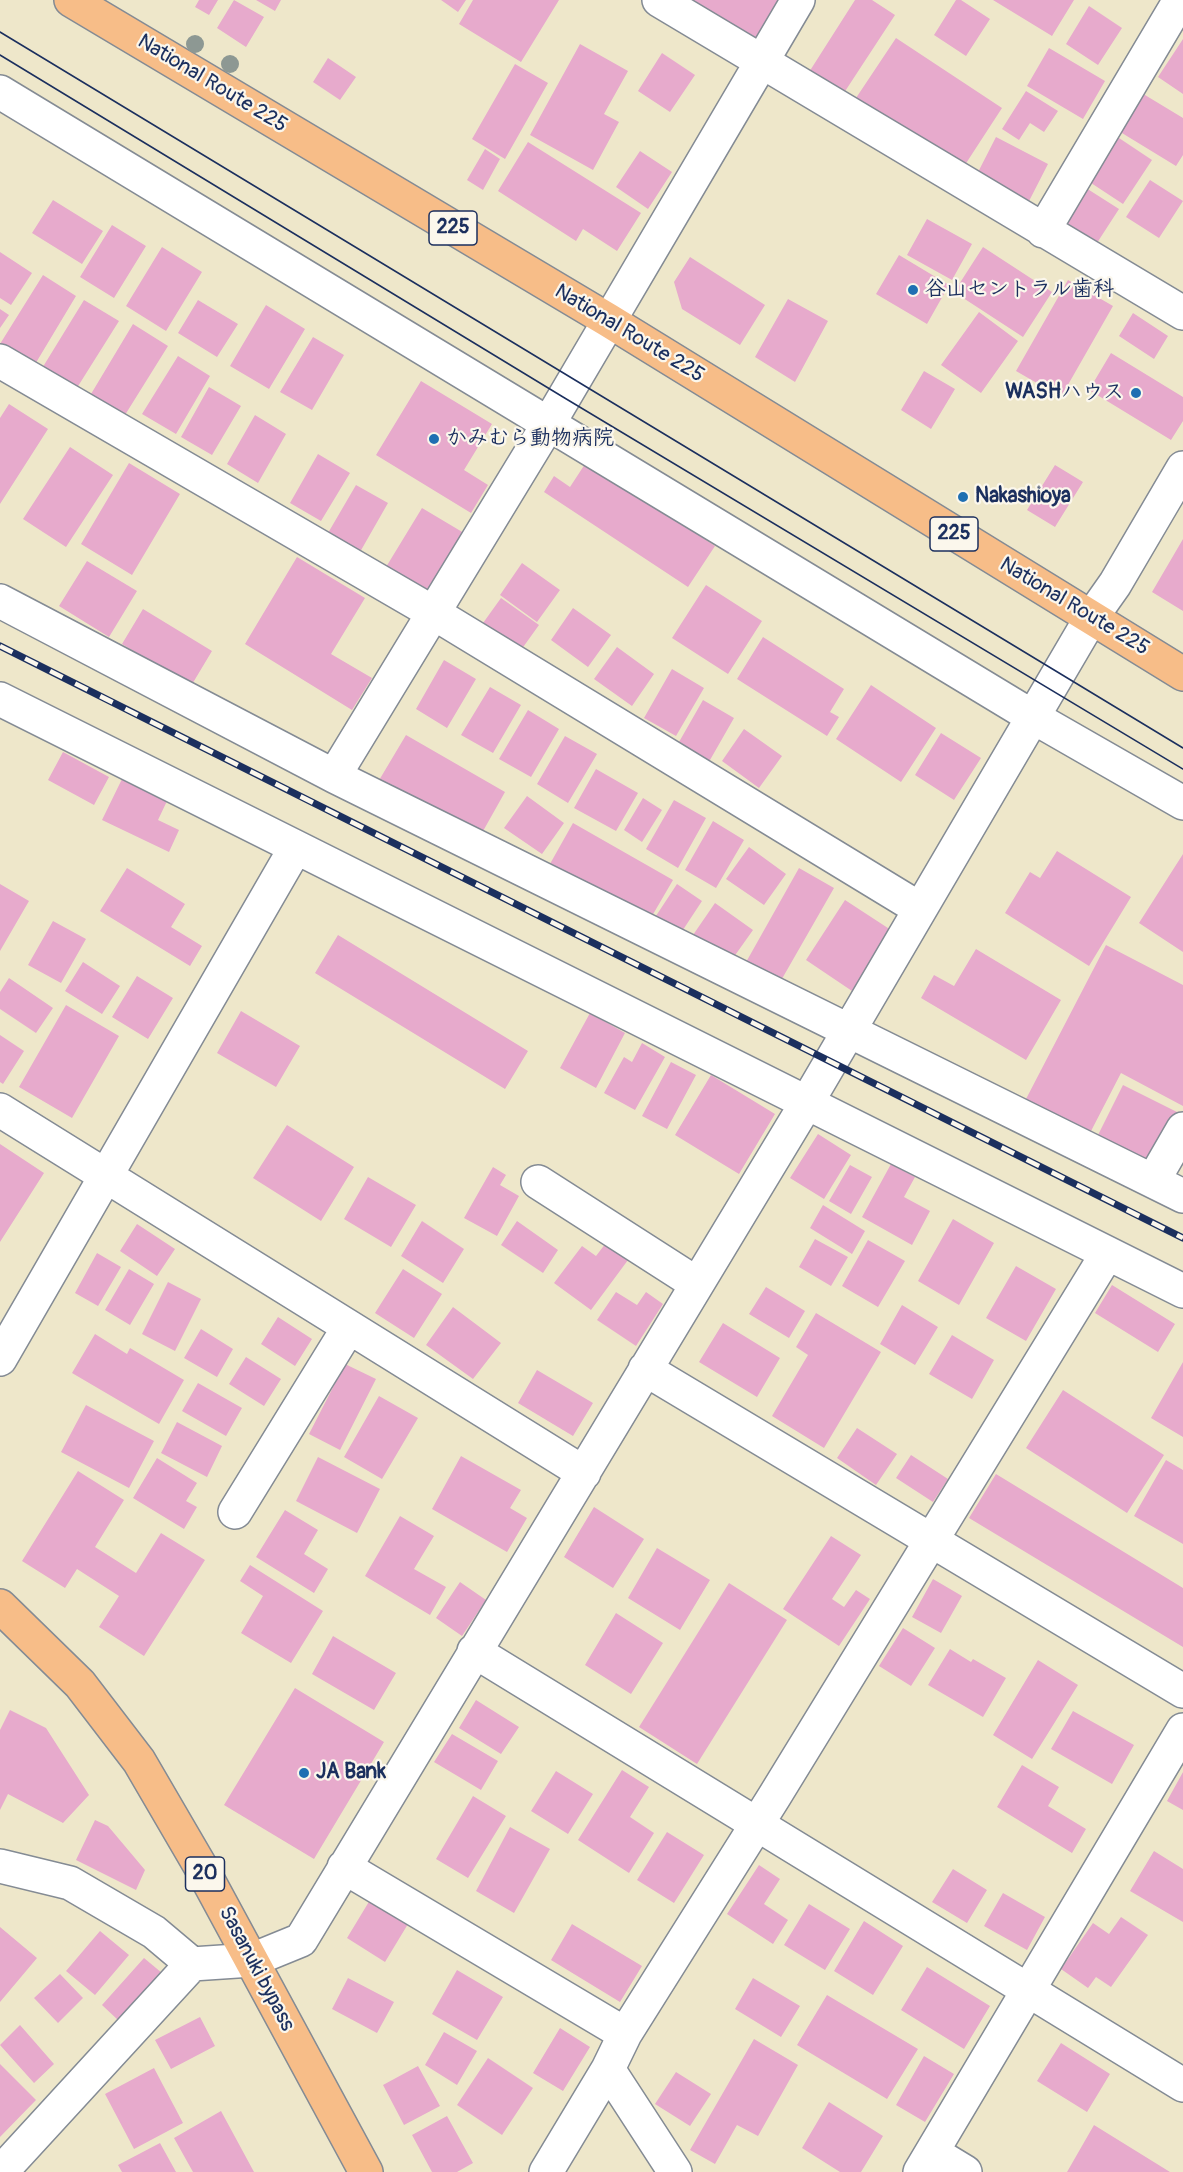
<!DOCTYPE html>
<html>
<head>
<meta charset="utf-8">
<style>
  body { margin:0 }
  canvas { display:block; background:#eee7ca }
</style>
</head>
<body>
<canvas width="1183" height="2172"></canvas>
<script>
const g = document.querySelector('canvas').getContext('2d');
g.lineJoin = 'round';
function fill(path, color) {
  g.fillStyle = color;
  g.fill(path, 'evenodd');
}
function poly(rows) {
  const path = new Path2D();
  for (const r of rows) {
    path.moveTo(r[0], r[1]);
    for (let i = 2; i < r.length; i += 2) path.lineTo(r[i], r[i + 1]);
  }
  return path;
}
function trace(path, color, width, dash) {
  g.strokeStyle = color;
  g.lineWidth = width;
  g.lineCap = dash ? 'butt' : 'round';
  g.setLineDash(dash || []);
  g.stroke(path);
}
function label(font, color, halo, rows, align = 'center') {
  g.font = font + ' Pangolin,"Klee One",sans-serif';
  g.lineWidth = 4.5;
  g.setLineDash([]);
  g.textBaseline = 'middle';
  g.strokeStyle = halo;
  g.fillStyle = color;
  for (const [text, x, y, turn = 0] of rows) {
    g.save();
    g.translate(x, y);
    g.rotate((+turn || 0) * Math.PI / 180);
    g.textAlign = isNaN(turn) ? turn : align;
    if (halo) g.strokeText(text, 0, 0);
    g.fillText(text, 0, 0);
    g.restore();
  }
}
const building = poly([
  [199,0,218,0,209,15,195,7],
  [234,0,264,17,246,47,217,28],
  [256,0,281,0,275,11],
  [441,0,466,0,458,12],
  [473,0,559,0,521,62,459,24],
  [686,0,777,0,782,3,759,42],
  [855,0,872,0,895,15,838,102,804,80],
  [956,0,961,0,990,19,966,56,934,35],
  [993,0,1074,0,1052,36],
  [1089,6,1122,28,1098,65,1066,44],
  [896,38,1002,108,961,171,854,101],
  [1183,39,1183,94,1158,77],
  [580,44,628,71,604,114,619,122,593,170,530,135],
  [1049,48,1105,81,1083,119,1027,86],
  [662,53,695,75,670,112,638,91],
  [328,58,356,77,340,100,313,82],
  [515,64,548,83,505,159,472,139],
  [1026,91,1058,111,1044,132,1030,123,1019,140,1002,129],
  [1140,92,1183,118,1183,155,1176,166,1117,130],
  [1116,136,1152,160,1123,204,1088,181],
  [996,137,1048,164,1027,205,975,178],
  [528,142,641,213,617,251,583,229,576,241,498,191],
  [485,149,500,159,483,190,467,180],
  [640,151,672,172,648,209,616,187],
  [1150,180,1183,201,1159,238,1126,217],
  [1086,188,1119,209,1095,246,1063,225],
  [53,200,103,231,82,264,32,233],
  [927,219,972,244,952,280,907,255],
  [112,225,146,246,114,298,80,277],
  [162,247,202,272,166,331,126,306],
  [983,247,1052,292,1023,337,954,292],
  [0,252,32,273,11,305,0,298],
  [899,255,949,285,927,324,876,294],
  [690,257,765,305,740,345,682,309,674,282],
  [43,275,76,296,34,366,0,344],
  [1068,280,1113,306,1061,397,1016,371],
  [788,299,828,321,795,382,755,357],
  [84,300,119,321,75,391,41,370],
  [198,300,238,324,217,357,178,333],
  [266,305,305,329,269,389,230,366],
  [0,309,9,315,0,328],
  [979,312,1018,341,981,393,941,365],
  [1133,313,1168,336,1154,359,1119,336],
  [133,324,168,346,125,415,91,394],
  [313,337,344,355,312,410,280,392],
  [1111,353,1183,397,1183,421,1171,440,1089,390],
  [178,356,210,376,176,434,142,414],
  [924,371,955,389,931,429,901,410],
  [421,381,492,424,464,470,488,485,471,513,376,455],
  [209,387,241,406,212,455,181,437],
  [9,404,48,429,0,504,0,418],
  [255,415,286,434,258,483,227,464],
  [70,447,113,475,66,547,23,519],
  [318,454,350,473,321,521,290,503],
  [587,461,715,546,688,587,544,492,554,476,570,487],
  [129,463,180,494,132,575,81,544],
  [1055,465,1083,482,1055,527,1027,510],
  [356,485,388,503,360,552,328,533],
  [422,508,469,536,430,601,383,572],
  [1183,539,1183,611,1152,592],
  [297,557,365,598,331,654,372,678,352,710,245,644],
  [87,561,137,591,109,637,59,606],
  [522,563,560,590,537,622,500,595],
  [706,585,762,621,728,674,672,638],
  [501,598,539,625,516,657,478,630],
  [573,608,611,635,588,667,551,640],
  [143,609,212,651,191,686,122,644],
  [763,637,844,689,830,712,839,717,827,736,737,679],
  [617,647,654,674,632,706,594,679],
  [444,660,476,679,447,728,416,709],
  [672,669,704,688,676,736,644,718],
  [871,685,936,728,901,782,836,739],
  [490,687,521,705,493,753,461,735],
  [703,700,734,718,706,767,675,749],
  [528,710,559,729,531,777,499,759],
  [744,729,782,756,759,788,722,761],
  [941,733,981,758,954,800,915,775],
  [406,735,505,792,478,840,378,782],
  [565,736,597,754,568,803,537,784],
  [63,752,109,777,94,805,48,780],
  [596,769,638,793,616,831,574,808],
  [122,779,167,801,158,820,179,830,169,852,102,820],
  [527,796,564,823,542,854,504,828],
  [643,798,662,810,642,842,624,830],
  [674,800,706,818,678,868,646,849],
  [713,821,744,840,716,888,685,870],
  [573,823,673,880,645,928,546,871],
  [749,847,786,874,764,905,726,879],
  [1057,851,1131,897,1089,966,1005,913,1030,872,1040,878],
  [1183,854,1183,952,1139,923],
  [127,868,185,904,171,927,202,946,190,966,100,911],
  [799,868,834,888,779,984,745,964],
  [0,884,29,901,0,951],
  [677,884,702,901,675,942,650,925],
  [845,900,894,932,855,993,806,960],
  [715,903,753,930,731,961,693,935],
  [53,921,86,939,61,983,28,965],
  [338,935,528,1051,505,1089,315,973],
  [1106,945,1183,985,1183,1106,1121,1073,1090,1133,1026,1099],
  [976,949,1061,1000,1026,1060,921,998,934,975,954,986],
  [83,962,120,986,102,1014,65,991],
  [137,976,173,998,148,1039,112,1017],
  [9,978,53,1008,36,1033,0,1009,0,992],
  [66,1005,119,1036,72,1118,19,1087],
  [241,1011,300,1046,276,1087,217,1053],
  [590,1013,625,1033,596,1088,560,1068],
  [0,1035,24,1051,3,1084,0,1082],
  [642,1043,665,1057,635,1110,604,1093,624,1057,632,1062],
  [671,1062,696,1075,667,1129,642,1116],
  [711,1075,775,1114,739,1174,675,1135],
  [1123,1085,1183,1115,1161,1166,1098,1135],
  [287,1125,354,1167,321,1221,253,1178],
  [818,1134,851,1155,824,1199,790,1178],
  [0,1144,44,1173,0,1242],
  [891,1164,915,1177,904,1197,930,1211,912,1245,862,1217],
  [850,1165,872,1177,851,1214,829,1201],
  [493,1167,506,1175,500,1185,519,1196,497,1236,464,1218],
  [368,1177,416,1205,391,1247,344,1219],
  [823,1205,865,1231,852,1254,810,1228],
  [953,1219,994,1243,959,1305,918,1281],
  [422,1221,464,1249,443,1283,401,1256],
  [517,1221,558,1250,543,1273,501,1245],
  [137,1224,175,1249,157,1276,120,1251],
  [815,1239,848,1257,831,1286,799,1267],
  [868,1240,905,1261,878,1307,842,1286],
  [606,1243,628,1260,591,1310,554,1283,582,1246,596,1256],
  [97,1253,121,1267,98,1306,75,1293],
  [1016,1266,1056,1289,1026,1341,986,1318],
  [129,1269,154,1284,130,1325,105,1310],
  [403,1269,442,1294,414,1338,375,1313],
  [168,1282,201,1299,175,1351,142,1334],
  [1112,1285,1175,1324,1158,1352,1095,1313],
  [766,1287,805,1311,789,1338,749,1314],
  [616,1292,637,1305,646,1292,663,1304,636,1346,597,1320],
  [902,1305,938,1327,915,1365,880,1344],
  [453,1307,501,1343,473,1379,426,1345],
  [816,1313,881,1352,824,1448,772,1416,808,1355,796,1347],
  [278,1317,312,1339,295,1366,261,1344],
  [723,1323,780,1358,757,1397,699,1362],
  [201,1329,233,1349,217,1377,184,1358],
  [95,1334,127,1354,130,1348,184,1380,159,1424,72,1373],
  [952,1335,994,1360,972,1399,929,1374],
  [246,1357,281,1379,264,1406,229,1384],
  [1183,1362,1183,1437,1151,1418],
  [345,1364,376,1379,340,1450,309,1434],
  [537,1370,593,1403,573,1436,518,1403],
  [198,1383,242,1408,226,1436,182,1411],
  [1063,1390,1164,1455,1127,1513,1026,1448],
  [379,1396,418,1418,382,1479,344,1457],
  [86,1405,154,1441,129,1488,61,1452],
  [177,1422,222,1446,207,1477,161,1453],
  [857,1428,897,1454,876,1485,837,1458],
  [911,1455,948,1479,933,1502,896,1478],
  [461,1456,521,1490,510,1508,527,1518,507,1552,432,1509],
  [318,1457,380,1489,357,1533,296,1501],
  [157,1458,197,1483,186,1501,197,1507,184,1529,133,1498],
  [1166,1460,1183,1470,1183,1544,1134,1516],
  [78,1471,124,1500,95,1547,136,1573,161,1533,205,1560,144,1656,99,1627,119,1596,77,1569,65,1588,22,1561],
  [996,1474,1183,1588,1183,1647,969,1518],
  [594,1507,644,1539,613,1588,564,1557],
  [285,1510,318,1530,304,1554,328,1569,314,1593,256,1557],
  [400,1516,434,1536,414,1569,446,1587,430,1615,365,1576],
  [831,1536,861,1555,832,1599,844,1607,856,1590,870,1599,839,1646,783,1609],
  [657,1548,710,1580,680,1630,628,1598],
  [250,1565,323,1611,291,1663,241,1633,263,1596,240,1581],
  [933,1579,962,1596,941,1633,912,1617],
  [460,1582,486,1600,462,1636,436,1618],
  [729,1583,787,1620,697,1764,639,1727],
  [616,1613,663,1643,631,1694,585,1665],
  [903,1628,935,1648,911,1686,879,1666],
  [333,1636,396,1673,374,1710,312,1674],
  [950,1649,971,1662,973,1659,1006,1678,983,1717,928,1685],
  [1038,1660,1078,1685,1032,1759,993,1735],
  [295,1688,384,1742,314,1859,224,1805],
  [476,1700,519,1727,501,1754,459,1728],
  [10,1710,46,1728,89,1795,63,1823,8,1794,0,1810,0,1730],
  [1073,1711,1134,1745,1112,1784,1051,1749],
  [452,1734,498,1761,481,1790,434,1762],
  [1022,1765,1059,1787,1048,1806,1086,1829,1072,1853,997,1807],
  [622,1770,649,1787,630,1817,654,1833,629,1873,578,1840],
  [556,1771,593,1794,568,1834,531,1811],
  [1183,1772,1183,1810,1167,1801],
  [473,1796,506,1816,468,1878,436,1859],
  [95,1820,108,1826,145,1870,136,1890,76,1860],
  [510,1827,550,1849,514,1913,476,1891],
  [667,1832,704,1855,674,1903,637,1880],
  [1154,1851,1183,1869,1183,1922,1130,1891],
  [759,1865,780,1879,764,1904,788,1920,773,1944,727,1914],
  [953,1869,987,1890,967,1923,932,1902],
  [1003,1893,1045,1917,1027,1950,984,1926],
  [370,1900,408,1924,385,1962,347,1938],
  [809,1904,850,1929,825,1970,784,1945],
  [1121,1917,1148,1935,1111,1987,1096,1977,1088,1988,1061,1969,1093,1923,1109,1934],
  [864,1921,903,1946,873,1995,834,1971],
  [572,1924,642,1966,620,2002,551,1960],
  [0,1927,37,1958,0,2002],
  [100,1931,129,1955,95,1995,66,1971],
  [144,1958,162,1973,119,2021,102,2005],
  [927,1967,990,2006,964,2049,901,2010],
  [457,1970,503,1997,477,2040,432,2014],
  [60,1974,83,1998,58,2023,34,1998],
  [348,1978,394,2002,377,2033,332,2009],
  [753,1978,800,2006,781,2037,735,2009],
  [827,1995,918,2049,887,2099,797,2045],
  [200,2017,215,2046,171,2069,155,2040],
  [20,2025,54,2064,34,2083,0,2045],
  [560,2028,590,2047,563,2091,533,2073],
  [444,2032,477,2051,457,2085,425,2065],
  [754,2039,798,2065,758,2136,737,2125,715,2164,690,2150],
  [1061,2043,1110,2074,1087,2112,1037,2081],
  [924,2056,954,2074,925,2122,896,2105],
  [488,2058,533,2088,502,2135,457,2105],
  [0,2064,36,2100,0,2137],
  [418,2066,440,2106,404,2125,383,2085],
  [154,2068,183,2123,134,2149,105,2094],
  [676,2072,711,2094,690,2126,655,2104],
  [829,2102,883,2136,861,2172,840,2172,802,2148],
  [221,2111,254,2172,193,2172,174,2138],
  [447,2116,473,2163,457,2172,432,2172,412,2135],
  [1094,2125,1170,2172,1067,2172],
  [160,2143,176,2172,122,2172,118,2165]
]);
const minor = poly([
  [659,0,1183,313],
  [0,92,1033,717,1183,803],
  [1043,231,1180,0],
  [0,361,432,612,920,909],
  [0,601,334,776,1183,1196],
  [0,699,1183,1291],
  [334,776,549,423,798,0],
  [0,1110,584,1473],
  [1153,1181,1183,1129],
  [538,1182,697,1284],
  [0,1359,296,847],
  [645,1369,1183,1691],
  [235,1512,349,1327],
  [474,1651,1183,2085],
  [0,1866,70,1883,154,1932,192,1964,252,1960,301,1940,806,1104,1091,618,1115,584,1183,468],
  [344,1867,625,2034],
  [608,2069,675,2172],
  [932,2152,965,2172],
  [1,2172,192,1964],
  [546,2172,608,2069,625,2034,774,1797,1107,1254],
  [920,2172,1183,1730]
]);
const major = poly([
  [0,1606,80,1684,139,1761,202,1869,366,2172]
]);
const highway = poly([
  [71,0,608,320,1183,674]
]);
const tram = poly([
  [0,32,1183,748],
  [0,55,563,397,1183,769]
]);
const rail = poly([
  [0,646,1183,1238]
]);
const trees = [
  [195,44],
  [230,64]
];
const markers = [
  [913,290,6,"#1f6fb2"],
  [1136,393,6,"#1f6fb2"],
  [434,439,6,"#1f6fb2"],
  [963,497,6,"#1f6fb2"],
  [304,1773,6,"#1f6fb2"]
];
const shields = [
  [453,228,48],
  [954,534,48],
  [205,1874,39]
];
const shieldNames = [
  ["225",453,228],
  ["225",954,534],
  ["20",205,1874]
];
const streetNames = [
  ["National Route 225",212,84,31],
  ["National Route 225",629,334,31],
  ["National Route 225",1074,607,31],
  ["Sasanuki bypass",256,1969,62]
];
const poiNames = [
  ["谷山セントラル歯科",925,290],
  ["WASHハウス",1124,393,"right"],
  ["かみむら動物病院",446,439],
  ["Nakashioya",975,497],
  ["JA Bank",316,1773]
];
fill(building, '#e7aacc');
trace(minor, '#848b94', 36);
trace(major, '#848b94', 36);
trace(highway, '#848b94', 36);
trace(minor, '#fff', 33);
trace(major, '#f7bd88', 33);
trace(highway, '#f7bd88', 33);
trace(tram, '#1b2f5e', 1.5);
trace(rail, '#1b2f5e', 7);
trace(rail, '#fbf7ec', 4.5, [14]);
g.fillStyle = '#8d9893';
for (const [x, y] of trees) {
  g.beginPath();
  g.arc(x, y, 9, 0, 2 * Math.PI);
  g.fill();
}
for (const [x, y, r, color] of markers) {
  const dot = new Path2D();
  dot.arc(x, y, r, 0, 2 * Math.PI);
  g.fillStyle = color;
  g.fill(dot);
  trace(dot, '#fbf7ec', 2);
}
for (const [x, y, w] of shields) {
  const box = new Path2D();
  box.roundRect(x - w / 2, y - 17, w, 34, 4.5);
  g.fillStyle = '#fbf7ec';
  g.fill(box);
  trace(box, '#1b2f5e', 1.5);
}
label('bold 20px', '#1b2f5e', null, shieldNames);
label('21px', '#1b2f5e', '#fbf7ec', streetNames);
label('bold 21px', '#1b2f5e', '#fbf7ec', poiNames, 'left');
</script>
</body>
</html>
